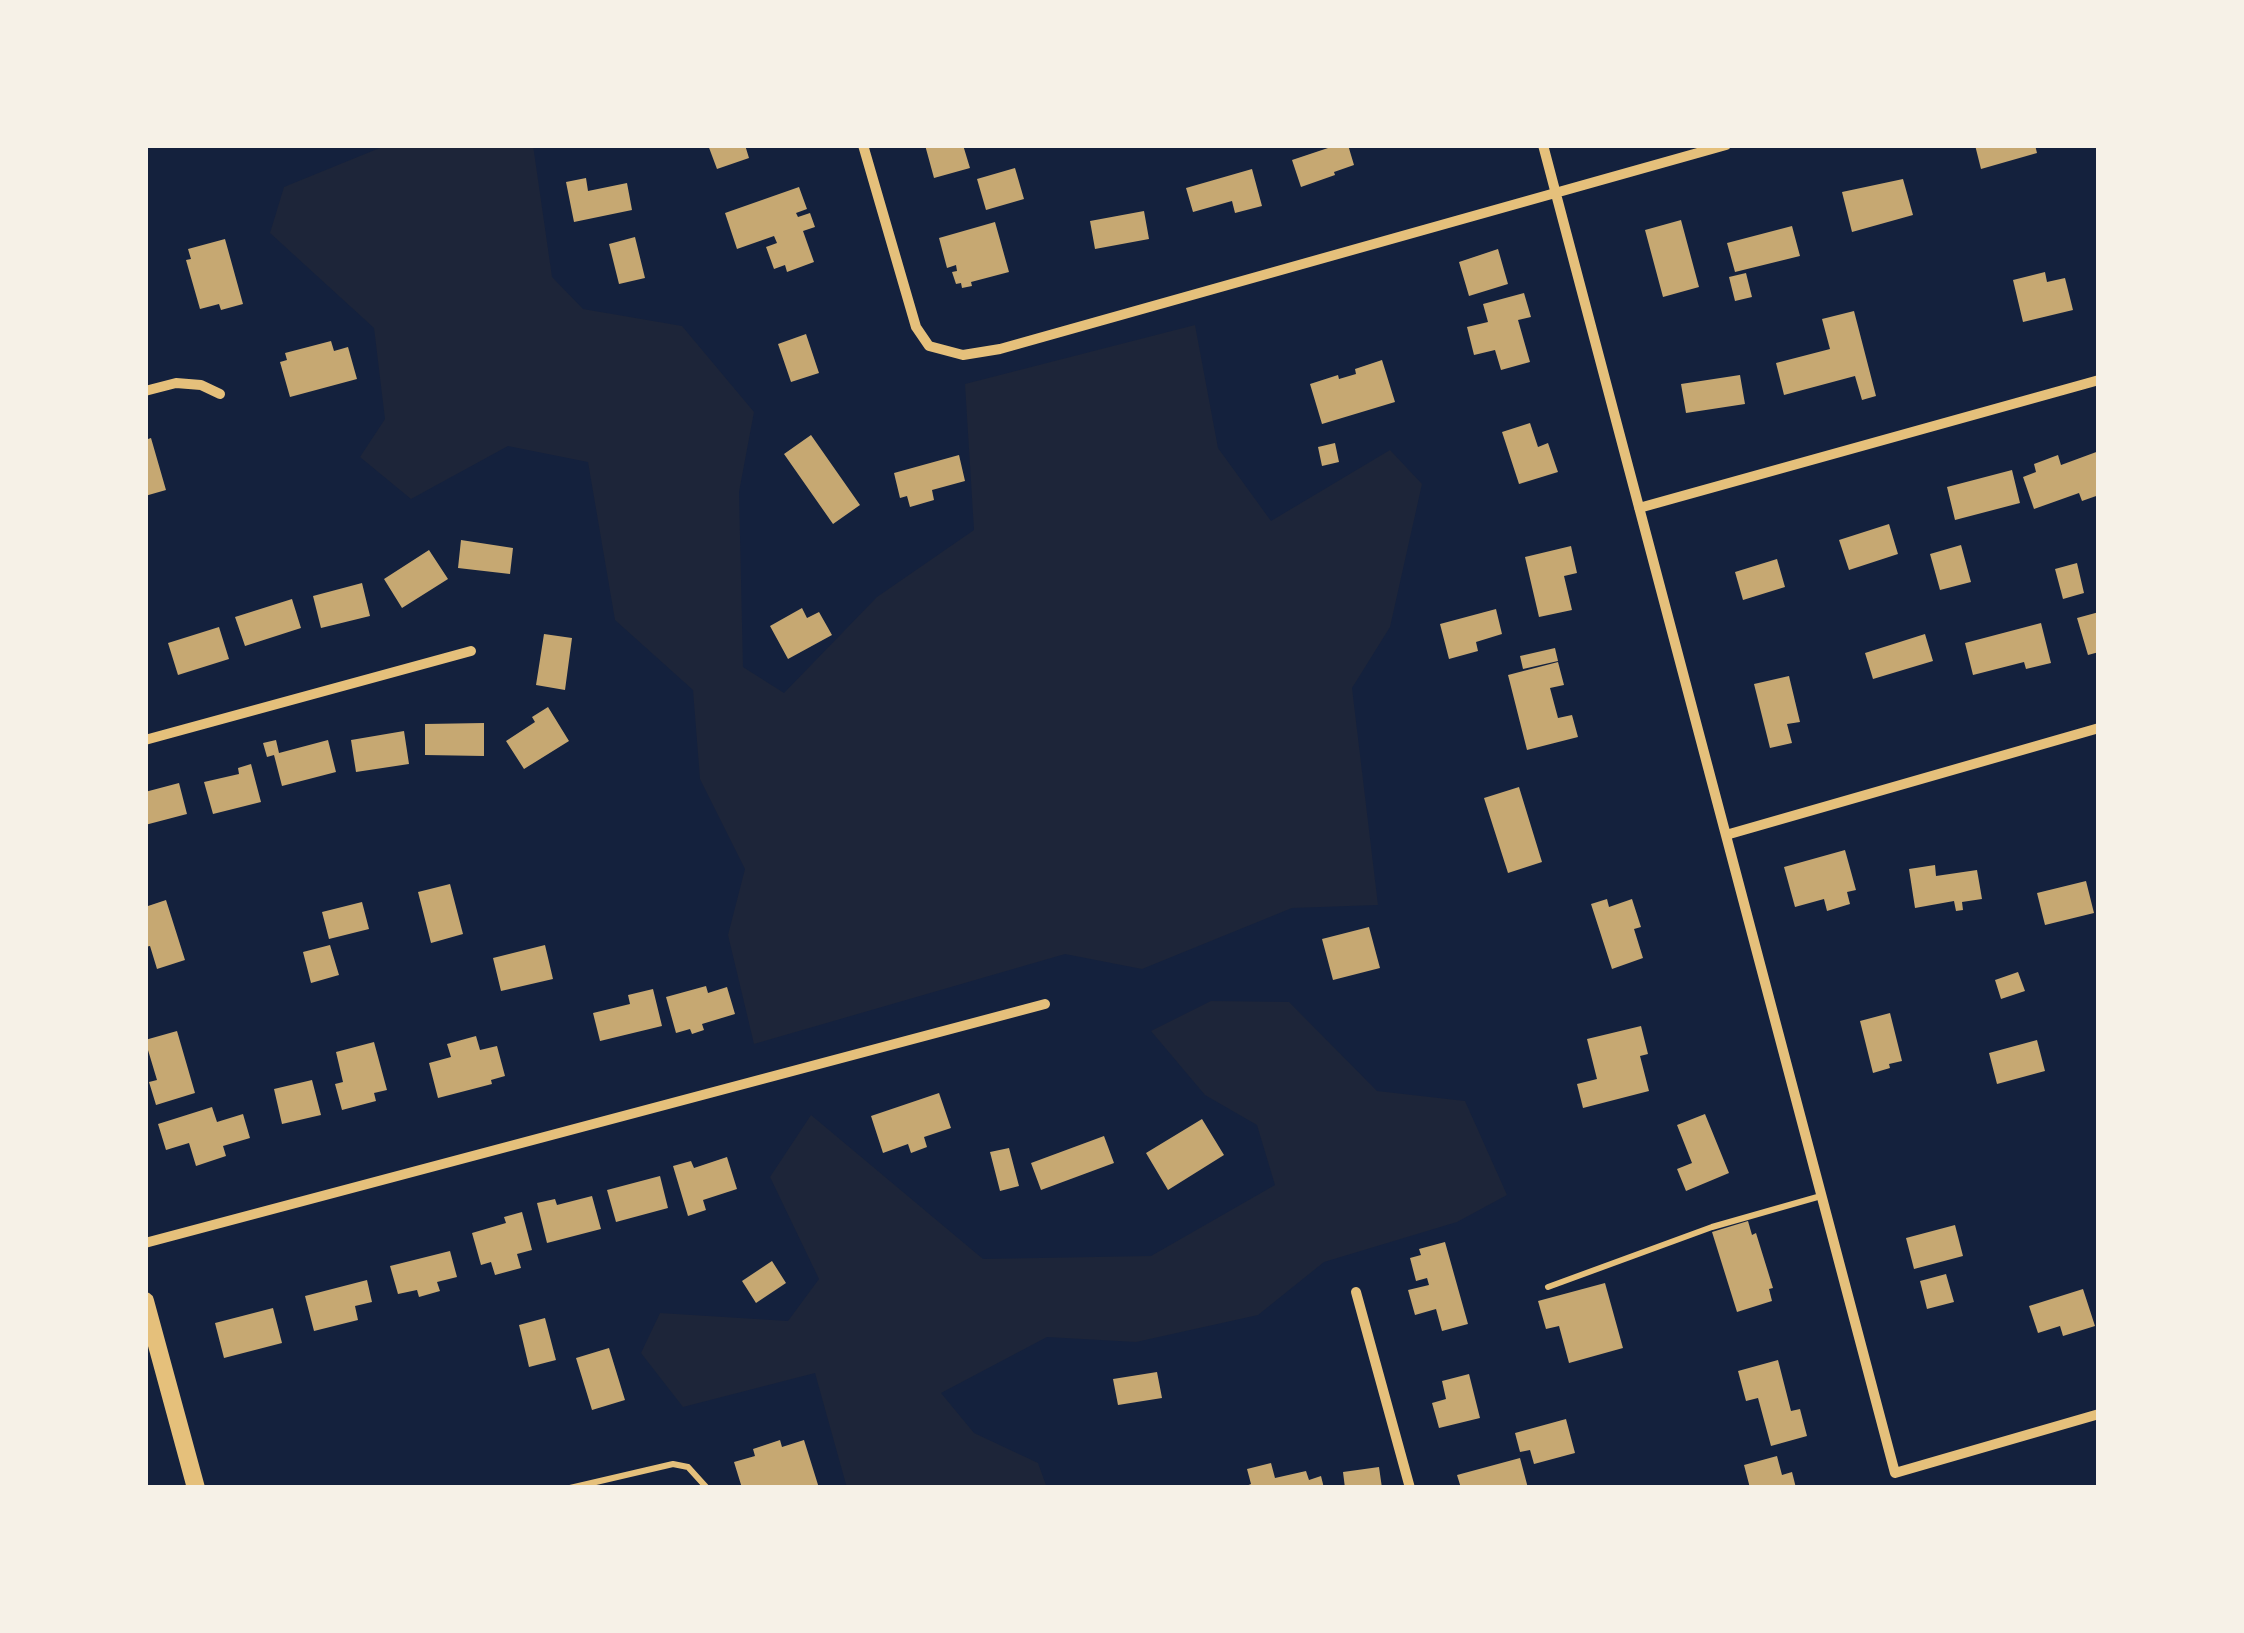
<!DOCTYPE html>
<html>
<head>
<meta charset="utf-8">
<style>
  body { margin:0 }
  #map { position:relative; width:2244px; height:1633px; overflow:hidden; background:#14213d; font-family:"Fira Sans Condensed",sans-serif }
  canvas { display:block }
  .frame { position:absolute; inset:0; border:148px solid #f6f1e7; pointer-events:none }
</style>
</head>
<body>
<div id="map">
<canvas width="2244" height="1633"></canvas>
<div class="frame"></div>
</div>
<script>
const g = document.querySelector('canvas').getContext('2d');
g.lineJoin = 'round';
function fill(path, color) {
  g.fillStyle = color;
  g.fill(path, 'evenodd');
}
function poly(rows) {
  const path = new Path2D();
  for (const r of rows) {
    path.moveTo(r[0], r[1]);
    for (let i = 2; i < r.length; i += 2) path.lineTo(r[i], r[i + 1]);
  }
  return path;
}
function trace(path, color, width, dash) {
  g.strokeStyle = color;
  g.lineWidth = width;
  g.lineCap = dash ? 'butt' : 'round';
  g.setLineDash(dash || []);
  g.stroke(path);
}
const green = poly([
  [387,145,533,145,552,277,583,309,682,326,754,412,739,492,743,667,784,693,877,597,974,530,965,384,1195,325,1218,448,1271,521,1390,450,1422,484,1390,627,1352,688,1378,905,1292,908,1142,969,1065,954,754,1044,728,935,745,869,700,779,693,690,615,620,588,462,508,446,411,499,360,457,385,419,374,328,270,233,284,187],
  [1211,1001,1289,1002,1377,1091,1465,1101,1507,1195,1457,1222,1324,1262,1258,1315,1136,1342,1047,1337,941,1393,974,1433,1038,1463,1047,1488,847,1488,815,1373,683,1407,641,1353,660,1313,788,1321,819,1279,770,1177,811,1115,983,1259,1151,1256,1275,1185,1257,1125,1205,1095,1151,1031]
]);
const building = poly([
  [708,145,745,145,749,158,717,169],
  [925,145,963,145,970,168,934,178],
  [1337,145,1348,145,1354,165,1334,172,1335,175,1301,187,1292,160],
  [1975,145,2035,145,2037,153,1981,169],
  [1015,168,1024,199,986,210,977,179],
  [1252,169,1262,206,1235,213,1232,201,1193,212,1186,188],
  [586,178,588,191,627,183,632,210,574,222,566,182],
  [1903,179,1913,215,1852,232,1842,192],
  [799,187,807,209,796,213,798,217,810,213,815,227,803,231,814,262,787,272,785,265,774,269,766,247,777,243,774,236,737,249,725,213],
  [1144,211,1149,239,1095,249,1090,221],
  [1681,220,1699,287,1663,297,1645,230],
  [995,222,1009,272,971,282,972,286,962,288,961,283,956,284,952,272,957,271,956,265,947,268,939,238],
  [1792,226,1800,256,1735,272,1727,243],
  [635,237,645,278,619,284,609,244],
  [225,239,243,304,221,310,219,304,200,309,186,260,191,259,188,249],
  [1498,249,1508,284,1469,296,1459,262],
  [2045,272,2047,282,2065,278,2073,310,2023,322,2013,280],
  [1746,273,1752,297,1735,301,1729,277],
  [1524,293,1531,317,1518,320,1530,362,1501,370,1495,350,1474,355,1467,327,1488,322,1483,304],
  [1854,311,1876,396,1862,400,1855,376,1784,395,1776,363,1830,349,1822,319],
  [806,334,819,373,791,382,778,344],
  [331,341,334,351,348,347,357,379,290,397,280,362,287,360,285,353],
  [1382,360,1395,402,1322,424,1310,384,1338,375,1339,379,1356,374,1355,369],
  [1740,375,1745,404,1686,413,1681,384],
  [1530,423,1538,447,1548,443,1558,472,1519,484,1502,432],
  [811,435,860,505,833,524,784,454],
  [151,438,166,490,145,496,145,440],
  [1335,443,1339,462,1322,466,1318,447],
  [2099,451,2099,495,2082,501,2079,493,2034,509,2023,477,2036,472,2034,464,2058,455,2061,465],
  [959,455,965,481,932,490,934,500,910,507,907,496,900,498,894,473],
  [2012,470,2020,503,1955,520,1947,487],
  [1889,524,1898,554,1849,570,1839,540],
  [461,540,513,548,510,574,458,568],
  [1961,545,1971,582,1940,590,1930,554],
  [1571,546,1577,573,1564,576,1572,610,1539,617,1525,557],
  [429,550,448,579,402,608,384,579],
  [1777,559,1785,587,1743,600,1735,572],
  [2077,563,2084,593,2063,599,2055,569],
  [362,583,370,616,321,628,313,596],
  [292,599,301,628,245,646,235,617],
  [802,608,807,618,819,612,832,635,788,659,770,626],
  [1496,609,1502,634,1476,642,1478,651,1449,659,1440,624],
  [2099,612,2099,652,2088,655,2077,618],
  [2041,623,2051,663,2026,669,2024,662,1973,675,1965,643],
  [219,627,229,659,178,675,168,643],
  [544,634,572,638,565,690,536,685],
  [1925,634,1933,661,1873,679,1865,653],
  [1555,648,1558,661,1523,669,1520,656],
  [1558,662,1564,685,1550,688,1558,718,1572,715,1578,737,1527,750,1508,675],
  [1789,676,1800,722,1787,724,1792,743,1770,748,1754,684],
  [548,707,569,741,524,769,506,741,535,722,532,717],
  [484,723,484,756,425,755,425,724],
  [404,731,409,764,356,772,351,740],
  [276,740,279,753,328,740,336,772,282,786,274,755,267,757,263,743],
  [251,764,261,802,213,814,204,782,239,774,238,768],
  [179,783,187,814,145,825,145,792],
  [1519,787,1542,862,1508,873,1484,798],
  [1845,850,1856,890,1847,892,1850,904,1827,911,1824,899,1795,907,1784,867],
  [1935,865,1936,876,1977,870,1982,899,1962,902,1963,910,1956,911,1954,901,1915,908,1909,869],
  [2086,881,2094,913,2045,925,2037,893],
  [450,884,463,934,431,943,418,892],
  [1607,899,1609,907,1632,899,1641,927,1634,929,1643,958,1612,969,1591,904],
  [166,900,185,960,157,969,150,946,145,947,145,907],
  [362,902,369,929,329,939,322,912],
  [1369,927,1380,968,1333,980,1322,939],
  [330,945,339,975,311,983,303,952],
  [545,945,553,979,501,991,493,958],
  [2018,972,2025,991,2001,999,1995,980],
  [706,986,708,993,727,987,735,1014,702,1024,704,1030,692,1034,690,1029,676,1033,666,997],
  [653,989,662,1026,600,1041,593,1013,630,1004,628,995],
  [1890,1013,1902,1061,1889,1064,1890,1068,1873,1073,1860,1021],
  [1641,1026,1648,1054,1640,1056,1649,1091,1583,1108,1577,1084,1597,1079,1587,1039],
  [177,1031,195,1093,156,1105,149,1082,157,1080,145,1040],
  [476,1036,480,1050,497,1046,505,1076,491,1080,492,1084,438,1098,429,1063,451,1057,447,1044],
  [2037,1040,2045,1071,1997,1084,1989,1053],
  [374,1042,387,1090,374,1093,376,1101,342,1110,335,1084,343,1082,336,1052],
  [312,1080,321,1115,282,1124,274,1089],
  [939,1093,951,1128,924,1137,927,1147,911,1153,908,1144,883,1153,871,1116],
  [212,1107,217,1122,243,1114,250,1138,223,1146,226,1156,196,1166,189,1143,166,1150,158,1124],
  [1705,1114,1729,1173,1686,1191,1677,1169,1692,1163,1677,1125],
  [1202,1119,1224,1155,1168,1190,1146,1153],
  [1104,1136,1114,1163,1041,1190,1031,1163],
  [1009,1148,1019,1186,1000,1191,990,1152],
  [727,1157,737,1189,703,1200,706,1210,688,1216,673,1166,691,1161,694,1168],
  [660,1176,668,1208,616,1222,607,1190],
  [592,1196,601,1229,547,1243,537,1203,555,1199,557,1205],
  [522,1212,532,1250,517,1254,521,1268,495,1275,491,1262,481,1265,472,1233,506,1223,504,1217],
  [1748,1221,1752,1235,1756,1233,1773,1288,1769,1289,1772,1301,1737,1312,1712,1232],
  [1955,1225,1963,1256,1914,1269,1906,1238],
  [1445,1242,1468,1324,1442,1331,1436,1309,1415,1315,1408,1290,1429,1285,1427,1278,1416,1281,1410,1258,1421,1255,1419,1249],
  [450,1251,457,1277,437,1282,440,1291,419,1297,417,1290,398,1294,390,1266],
  [772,1261,786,1283,756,1303,742,1281],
  [1946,1274,1954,1302,1927,1309,1920,1281],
  [367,1280,372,1302,355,1306,358,1320,314,1331,305,1296],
  [1605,1283,1623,1348,1569,1363,1559,1326,1546,1329,1538,1301],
  [2083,1289,2095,1326,2063,1336,2060,1326,2038,1333,2029,1306],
  [273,1308,282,1343,224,1358,215,1323],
  [545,1318,556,1360,529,1367,519,1325],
  [609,1348,625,1400,592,1410,576,1358],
  [1778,1360,1791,1411,1800,1409,1807,1436,1771,1446,1758,1398,1746,1401,1738,1371],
  [1157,1372,1162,1398,1118,1405,1113,1379],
  [1469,1374,1480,1418,1439,1428,1432,1403,1446,1399,1442,1381],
  [1566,1419,1575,1453,1534,1464,1530,1450,1520,1452,1515,1433],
  [780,1440,782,1447,804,1440,819,1488,742,1488,734,1462,755,1456,753,1449],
  [1777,1456,1782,1475,1792,1472,1796,1488,1750,1488,1744,1465],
  [1520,1458,1528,1488,1461,1488,1457,1475],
  [1271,1463,1275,1478,1306,1471,1309,1480,1321,1476,1324,1488,1241,1488,1251,1484,1247,1469],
  [1379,1467,1382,1488,1345,1488,1343,1472]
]);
const service = poly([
  [1548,1287,1712,1227,1821,1196],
  [570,1488,673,1464,688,1467,707,1488]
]);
const minor = poly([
  [863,145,916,327,929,346,963,355,1000,349,1726,145],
  [1543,145,1895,1473,2099,1414],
  [145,391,176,383,201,385,220,394],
  [1639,508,2099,380],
  [145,740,471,651],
  [1726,835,2099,728],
  [145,1243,1045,1004],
  [1356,1292,1410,1488]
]);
const secondary = poly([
  [145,1301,196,1488]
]);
fill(green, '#1d2539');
fill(building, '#c6a872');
trace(service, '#e5c07b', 6);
trace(minor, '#e5c07b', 10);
trace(secondary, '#e5c07b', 18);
</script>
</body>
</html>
